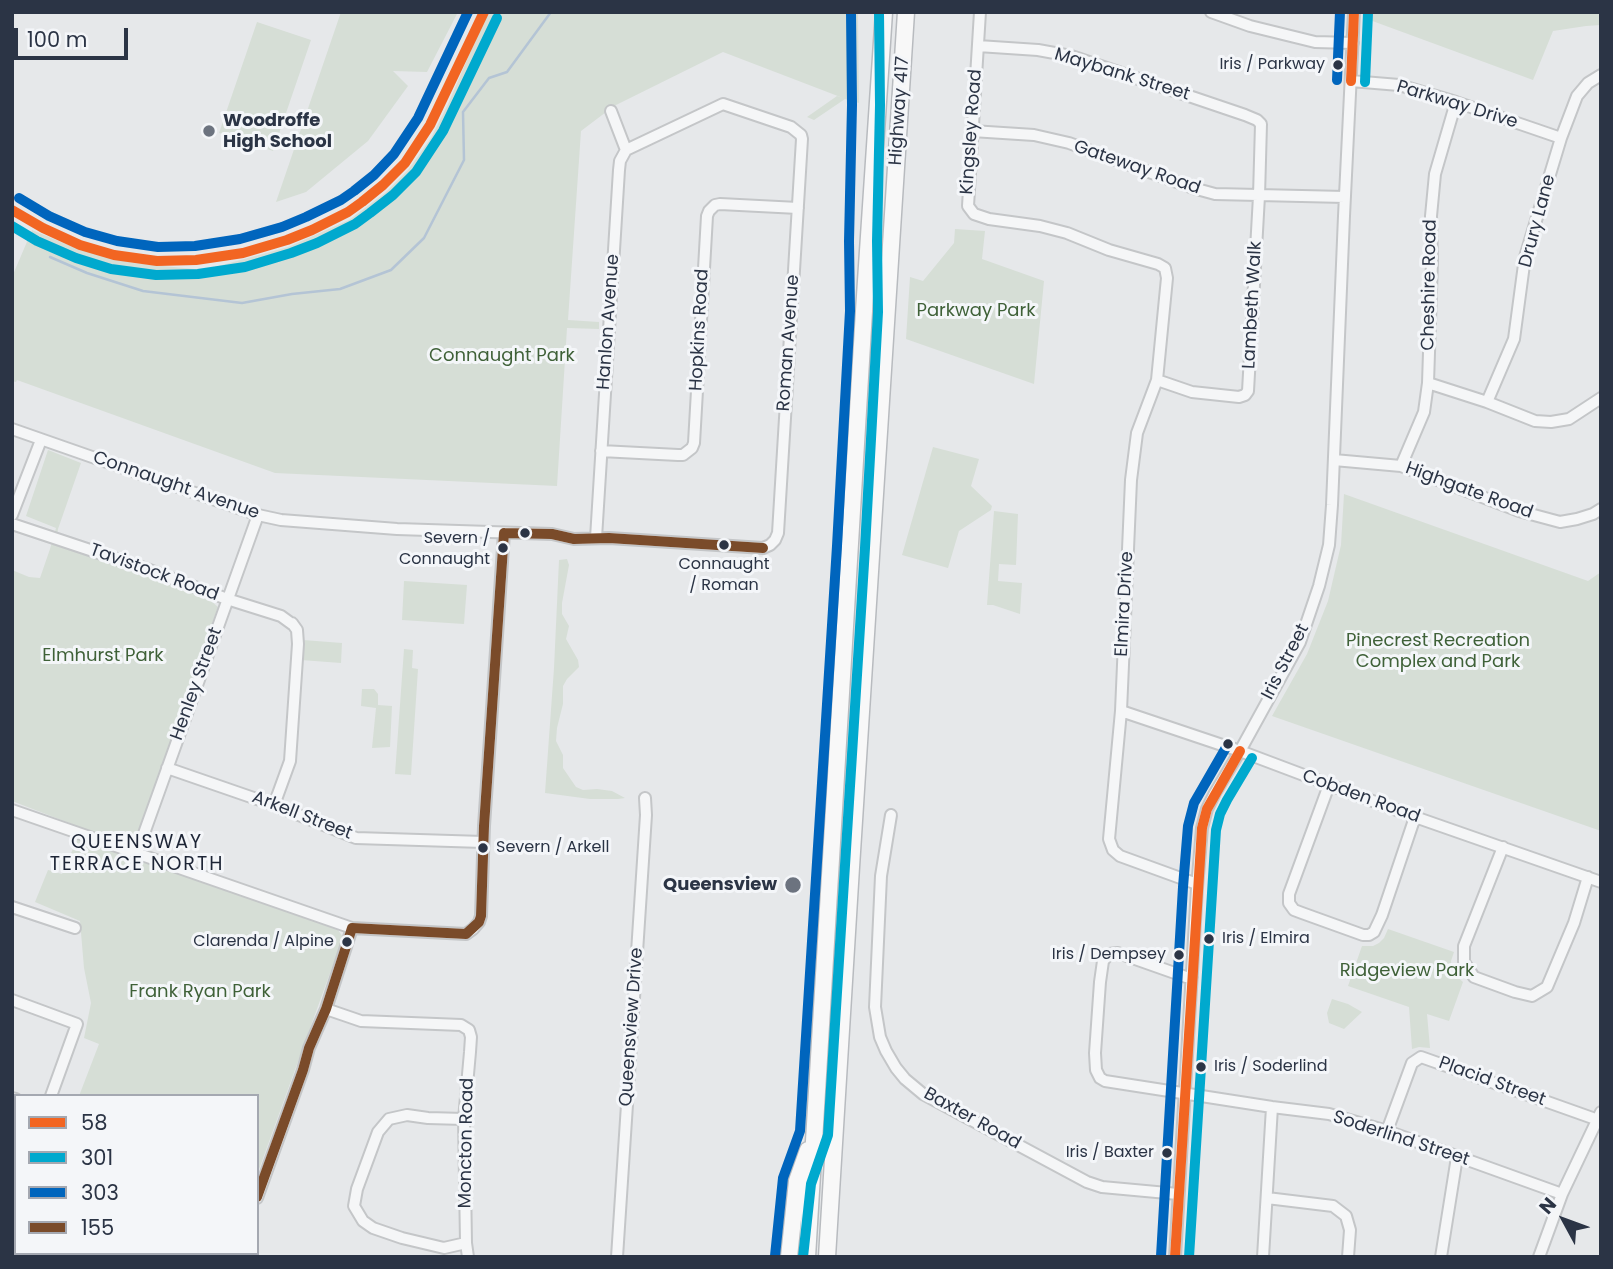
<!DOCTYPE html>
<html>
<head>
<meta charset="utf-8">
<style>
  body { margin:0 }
  #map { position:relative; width:1613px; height:1269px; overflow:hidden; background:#e6e8ea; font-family:Poppins,sans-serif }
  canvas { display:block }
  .frame { position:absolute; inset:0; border:14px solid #2b3445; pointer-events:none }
  .legend { position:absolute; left:14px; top:1094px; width:245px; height:161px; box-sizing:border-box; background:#f4f6f9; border:2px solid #a4a8b1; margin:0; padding:9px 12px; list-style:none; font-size:21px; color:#2b3445 }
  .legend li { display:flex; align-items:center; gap:14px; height:35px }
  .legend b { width:35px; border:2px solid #a4a8b1 }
  .north { position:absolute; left:1529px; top:1185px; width:70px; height:70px; -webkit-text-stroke:5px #f4f6f9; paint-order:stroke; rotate:311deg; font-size:19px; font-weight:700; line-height:28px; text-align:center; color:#2b3445 }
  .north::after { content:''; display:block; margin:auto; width:24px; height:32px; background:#2b3445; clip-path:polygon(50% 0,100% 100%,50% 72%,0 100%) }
  .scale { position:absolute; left:14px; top:28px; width:114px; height:32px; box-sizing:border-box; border:4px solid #2b3445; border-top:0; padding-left:9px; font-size:21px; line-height:24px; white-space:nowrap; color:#2b3445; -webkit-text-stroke:5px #f4f6f9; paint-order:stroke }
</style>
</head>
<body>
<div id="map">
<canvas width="1613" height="1269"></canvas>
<div class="frame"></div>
<ul class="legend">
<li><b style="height:9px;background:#f26522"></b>58</li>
<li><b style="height:9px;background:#00a9ce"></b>301</li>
<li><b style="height:9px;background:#0065bd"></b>303</li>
<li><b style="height:9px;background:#7a4b2a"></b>155</li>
</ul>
<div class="north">N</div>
<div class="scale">100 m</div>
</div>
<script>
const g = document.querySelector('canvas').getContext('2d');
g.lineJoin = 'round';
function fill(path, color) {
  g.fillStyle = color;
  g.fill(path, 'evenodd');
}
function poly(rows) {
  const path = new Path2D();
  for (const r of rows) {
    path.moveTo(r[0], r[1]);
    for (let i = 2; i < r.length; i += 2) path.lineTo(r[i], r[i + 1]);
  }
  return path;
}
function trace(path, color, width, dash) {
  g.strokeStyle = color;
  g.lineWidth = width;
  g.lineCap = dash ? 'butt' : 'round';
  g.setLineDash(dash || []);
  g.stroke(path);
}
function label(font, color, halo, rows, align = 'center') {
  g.font = font + ' Poppins,sans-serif';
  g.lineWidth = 6;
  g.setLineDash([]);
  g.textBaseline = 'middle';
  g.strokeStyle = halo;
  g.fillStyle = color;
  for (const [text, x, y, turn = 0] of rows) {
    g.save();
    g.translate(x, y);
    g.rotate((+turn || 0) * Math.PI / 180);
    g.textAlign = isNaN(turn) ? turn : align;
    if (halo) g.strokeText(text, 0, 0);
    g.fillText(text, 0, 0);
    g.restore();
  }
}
const green = poly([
  [341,12,458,12,427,72,393,71,408,86,368,141,306,192,276,202],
  [490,12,858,12,859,103,845,99,814,120,807,117,837,96,843,98,723,52,614,106,581,131,568,320,599,322,599,329,567,328,557,486,275,473,17,380,16,382,12,381,12,277,32,230,73,247,133,263,204,270,288,247,349,220,385,193,408,170,431,138,448,104,482,25],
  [1369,12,1562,14,1571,12,1601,12,1601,25,1586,26,1553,31,1533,80,1367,19],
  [257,22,311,40,273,151,219,133],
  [955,229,985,231,982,259,1044,281,1034,384,906,339,910,277,923,281,954,243],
  [933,447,979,459,971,486,992,506,991,510,959,531,948,568,902,555],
  [48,450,81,463,58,529,56,544,146,574,210,600,218,607,187,693,188,697,141,830,136,831,125,859,134,862,135,858,139,858,338,930,343,937,257,1175,257,1096,79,1096,99,1044,84,1038,91,1003,84,968,80,921,35,902,48,870,62,874,82,828,12,801,12,570,29,577,40,578,50,549,56,528,26,516],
  [1344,494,1588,581,1601,572,1601,831,1272,716,1307,654,1328,601,1341,545],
  [994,511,1018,514,1016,565,999,564,998,581,1022,583,1020,614,993,605,987,605],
  [567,559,569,565,562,603,562,614,569,626,566,639,578,660,579,667,567,679,563,686,563,704,557,728,556,741,563,755,563,768,576,787,583,790,597,789,612,791,625,798,618,799,590,799,545,793,554,668,559,560],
  [404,581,467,585,464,624,402,620],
  [303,640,342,643,341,663,301,660],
  [404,649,413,650,412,668,418,669,411,775,395,774],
  [362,689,374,689,378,694,378,705,392,706,390,747,372,748,376,708,361,706],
  [1388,929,1454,952,1451,961,1452,968,1455,975,1463,982,1449,1021,1427,1014,1430,1048,1419,1047,1412,1049,1409,1007,1348,986,1362,946,1373,946,1379,943,1384,938],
  [1332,999,1348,1004,1362,1012,1344,1029,1329,1023,1327,1013],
  [39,1253,230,1253,228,1257,49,1257]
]);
const stream = poly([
  [50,257,87,273,143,291,242,303,292,294,340,289,391,270,424,238,464,160,463,112,489,78,507,72,551,12]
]);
const minor = poly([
  [980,12,968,206,974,214,989,219,1040,226,1067,233,1109,250,1158,264,1165,268,1167,278,1157,380,1137,433,1131,480,1121,711,1109,839,1113,850,1120,856,1197,884],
  [1211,12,1250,26,1315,42,1353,43],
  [978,46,1038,50,1071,56,1245,115,1257,120,1261,124,1259,196,1248,391,1245,395,1239,397,1192,392,1157,380],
  [1351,81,1399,85,1456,102,1561,138],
  [972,131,1034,135,1069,143,1193,188,1215,194,1345,197],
  [1428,383,1487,402,1535,421,1551,422,1569,419,1601,398],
  [1487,402,1514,339,1525,257,1561,138,1577,96,1588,83,1601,75],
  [12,429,258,515,281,520,397,529,552,534,574,539,609,538,763,548,770,545,775,540,778,533,802,139,801,135,791,127,723,104,626,150],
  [601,451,678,455,683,455,692,448,694,443,707,216,709,211,715,205,720,204,798,208],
  [1334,460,1401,466,1519,511,1560,522,1577,519,1593,514,1601,509],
  [1401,466,1424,412,1428,383,1432,261,1431,216,1435,174,1456,102],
  [12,515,41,440],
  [12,524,147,569,227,599,281,616,292,624,292,623,297,630,298,644,290,761,274,805],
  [596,538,619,170,620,161,626,150,611,111],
  [1121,711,1240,751,1415,817,1601,882],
  [167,768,274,805,356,838,483,842],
  [1329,785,1289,894,1289,903,1294,910,1302,913,1363,935,1369,935,1374,932,1382,915,1415,817],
  [12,810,352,928,466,934,473,929,479,922,481,916,484,826,504,533],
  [891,815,881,876,875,1007,880,1037,886,1051,896,1068,905,1079,923,1094,1087,1182,1102,1187,1178,1194],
  [1503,847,1464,946,1464,962,1474,977,1515,992,1532,996,1547,987,1574,923,1588,877],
  [137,853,258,515],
  [12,907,75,928],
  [1192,977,1186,977,1118,953,1109,954,1103,961,1100,982,1095,1053,1096,1070,1100,1078,1105,1081,1272,1107,1329,1114,1387,1131,1562,1194],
  [12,1000,77,1024,51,1096],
  [326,1009,361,1021,461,1025,469,1030,471,1037,470,1052,464,1119,466,1243,468,1257],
  [12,1098,16,1099],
  [464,1119,428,1118,407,1115,389,1119,378,1132,357,1189,354,1206,363,1221,373,1228,402,1238,444,1248,466,1243],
  [1387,1131,1412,1063,1421,1057,1601,1121],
  [257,1198,303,1070,309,1048,326,1009,352,928],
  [1267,1198,1333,1206,1346,1216,1350,1230,1348,1257],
  [12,1206,16,1195],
  [238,1257,239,1253],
  [617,1257,646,815,645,798],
  [1175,1257,1197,888,1202,828,1207,809,1215,793,1240,751,1300,642,1319,586,1329,545,1332,505,1344,216,1354,12],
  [1263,1257,1272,1107],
  [1441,1257,1457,1157],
  [1539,1257,1562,1194,1601,1112]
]);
const highway = poly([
  [789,1257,797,1181,808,1150],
  [807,1257,864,311,884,12],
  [827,1257,851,867,906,12]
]);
const bus1 = poly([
  [1351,81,1354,12],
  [12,210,43,228,80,245,114,255,157,261,196,260,243,253,287,240,312,230,348,212,362,202,383,185,405,163,430,125,484,12],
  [1175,1257,1202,828,1207,809,1240,751]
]);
const bus2 = poly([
  [1365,82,1368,13],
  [12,226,37,241,76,258,111,269,156,275,198,274,245,267,291,253,317,243,355,224,370,213,393,195,416,172,443,131,497,18],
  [803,1257,811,1184,828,1135,865,548,878,312,877,241,880,105,879,12],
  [1189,1257,1216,830,1220,814,1227,800,1252,758]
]);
const bus3 = poly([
  [1337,80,1340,12],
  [19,198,49,216,85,232,117,241,158,247,195,246,240,239,282,227,306,217,341,200,354,191,374,175,394,154,418,118,468,12],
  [775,1256,783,1178,800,1131,837,546,850,311,849,241,852,105,851,12],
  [1161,1256,1183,887,1188,826,1194,803,1228,744]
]);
const bus4 = poly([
  [504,533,552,534,574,539,609,538,763,548],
  [352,928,466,934,479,922,481,916,484,826,504,533],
  [257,1197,303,1070,309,1048,326,1009,352,928]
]);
const markers = [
  [1338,65,6,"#2b3445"],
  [209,131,7,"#6c737f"],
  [525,533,6,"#2b3445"],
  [724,545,6,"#2b3445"],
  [503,548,6,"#2b3445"],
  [1228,744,6,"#2b3445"],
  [483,848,6,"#2b3445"],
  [793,885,9,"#6c737f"],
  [1209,939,6,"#2b3445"],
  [347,942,6,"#2b3445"],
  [1179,955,6,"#2b3445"],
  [1201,1067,6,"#2b3445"],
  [1167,1153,6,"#2b3445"]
];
const busNames = [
  ["Iris / Parkway",1325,65],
  ["Severn /",490,539],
  ["Connaught",490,560],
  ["Connaught",724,565,"center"],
  ["/ Roman",724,586,"center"],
  ["Severn / Arkell",496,848,"left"],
  ["Iris / Elmira",1222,939,"left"],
  ["Clarenda / Alpine",334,942],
  ["Iris / Dempsey",1166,955],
  ["Iris / Soderlind",1214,1067,"left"],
  ["Iris / Baxter",1154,1153]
];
const streetNames = [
  ["Maybank Street",1122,75,17],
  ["Parkway Drive",1457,105,17],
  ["Highway 417",900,111,-86],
  ["Kingsley Road",972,132,-86],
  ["Gateway Road",1137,168,19],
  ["Drury Lane",1538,221,-75],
  ["Cheshire Road",1430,285,-89],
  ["Lambeth Walk",1253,305,-87],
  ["Hanlon Avenue",609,322,-86],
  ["Hopkins Road",700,330,-87],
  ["Roman Avenue",789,343,-86],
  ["Connaught Avenue",176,486,19],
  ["Highgate Road",1469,491,20],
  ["Tavistock Road",154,573,20],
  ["Elmira Drive",1125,604,-87],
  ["Iris Street",1286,662,-63],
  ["Henley Street",197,684,-70],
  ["Cobden Road",1361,797,20],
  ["Arkell Street",302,816,21],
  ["Queensview Drive",632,1027,-86],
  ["Placid Street",1492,1082,20],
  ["Baxter Road",972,1119,29],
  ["Soderlind Street",1401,1139,18],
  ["Moncton Road",467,1143,-89]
];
const poiNames = [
  ["Woodroffe",223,121],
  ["High School",223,142],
  ["Queensview",777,885,"right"]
];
const parkNames = [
  ["Parkway Park",976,311],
  ["Connaught Park",502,356],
  ["Pinecrest Recreation",1438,641],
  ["Complex and Park",1438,662],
  ["Elmhurst Park",103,656],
  ["Ridgeview Park",1407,971],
  ["Frank Ryan Park",200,992]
];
const neighbourhoodNames = [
  ["QUEENSWAY",137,843],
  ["TERRACE NORTH",137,865]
];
fill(green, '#d6ded6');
trace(stream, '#b4c4d5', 2.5);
trace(minor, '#c4c6c8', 14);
trace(highway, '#b8bbbf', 19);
trace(minor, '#f5f6f7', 10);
trace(highway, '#f8f8f8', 16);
trace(bus1, '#f26522', 10);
trace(bus2, '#00a9ce', 10);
trace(bus3, '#0065bd', 10);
trace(bus4, '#7a4b2a', 10);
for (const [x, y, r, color] of markers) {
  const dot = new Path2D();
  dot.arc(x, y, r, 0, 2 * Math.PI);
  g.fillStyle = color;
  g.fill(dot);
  trace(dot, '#f4f6f9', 2.5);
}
label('16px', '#2b3445', '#f4f6f9', busNames, 'right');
label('18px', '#2b3445', '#f4f6f9', streetNames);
label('bold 18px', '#2b3445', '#f4f6f9', poiNames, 'left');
label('18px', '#3f6138', '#f4f6f9', parkNames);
g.letterSpacing = '2px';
label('19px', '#1d2536', '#f4f6f9', neighbourhoodNames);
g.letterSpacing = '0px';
</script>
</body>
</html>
